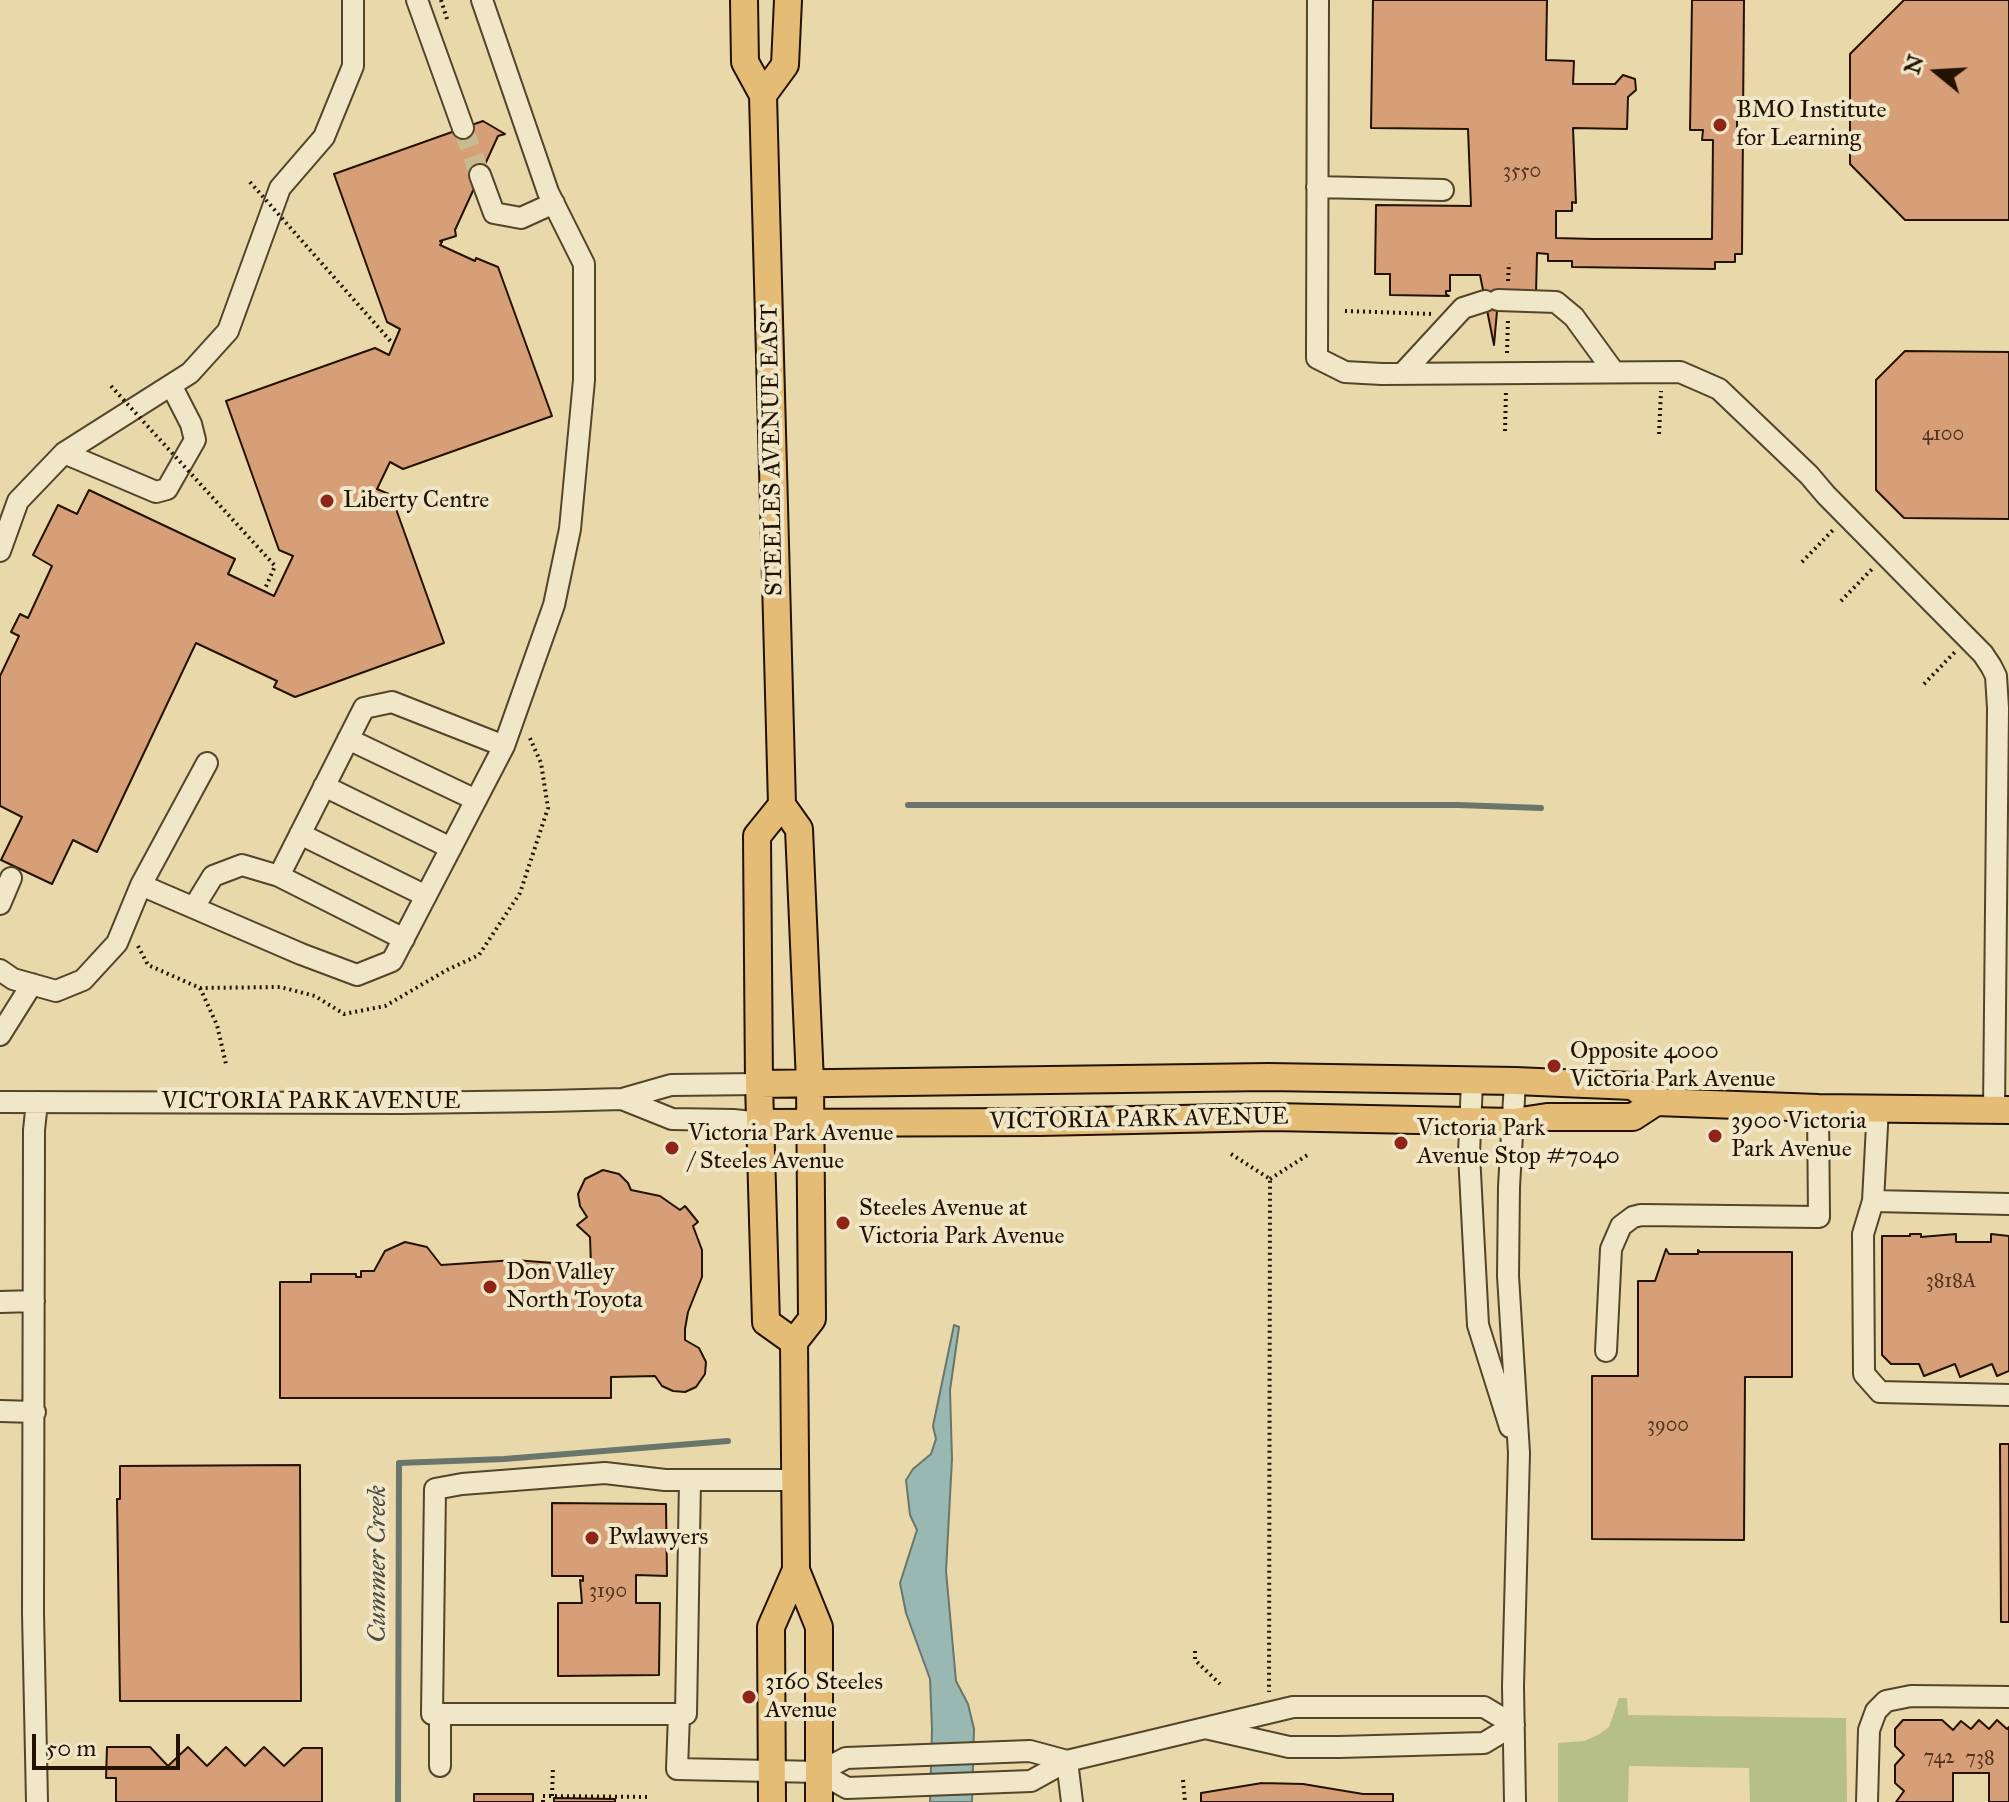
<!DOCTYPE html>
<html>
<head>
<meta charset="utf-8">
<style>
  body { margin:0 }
  #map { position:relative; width:2009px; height:1802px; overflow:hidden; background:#e8d8aa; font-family:"IM FELL Great Primer",serif }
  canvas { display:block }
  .north { position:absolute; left:1897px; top:32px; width:80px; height:80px; -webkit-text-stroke:6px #f0e6c8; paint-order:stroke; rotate:288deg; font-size:22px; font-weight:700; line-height:32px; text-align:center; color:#231200 }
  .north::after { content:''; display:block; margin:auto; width:28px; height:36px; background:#231200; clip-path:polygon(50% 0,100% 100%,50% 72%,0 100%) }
  .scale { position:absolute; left:32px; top:1734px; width:148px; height:36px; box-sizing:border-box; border:4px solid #231200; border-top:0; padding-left:10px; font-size:24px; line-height:28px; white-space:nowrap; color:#231200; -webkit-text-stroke:6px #f0e6c8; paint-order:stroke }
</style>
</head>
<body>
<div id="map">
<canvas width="2009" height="1802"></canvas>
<div class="north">N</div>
<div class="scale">50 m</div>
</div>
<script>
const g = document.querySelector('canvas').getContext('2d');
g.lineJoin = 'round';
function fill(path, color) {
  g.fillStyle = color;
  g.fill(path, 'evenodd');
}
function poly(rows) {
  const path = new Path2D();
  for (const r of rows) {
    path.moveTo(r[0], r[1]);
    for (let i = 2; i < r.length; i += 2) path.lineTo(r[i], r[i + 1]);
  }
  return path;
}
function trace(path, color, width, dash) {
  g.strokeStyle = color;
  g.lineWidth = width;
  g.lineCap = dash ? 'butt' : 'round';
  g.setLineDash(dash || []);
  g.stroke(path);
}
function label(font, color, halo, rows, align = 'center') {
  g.font = font + ' "IM FELL Great Primer",serif';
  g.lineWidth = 8;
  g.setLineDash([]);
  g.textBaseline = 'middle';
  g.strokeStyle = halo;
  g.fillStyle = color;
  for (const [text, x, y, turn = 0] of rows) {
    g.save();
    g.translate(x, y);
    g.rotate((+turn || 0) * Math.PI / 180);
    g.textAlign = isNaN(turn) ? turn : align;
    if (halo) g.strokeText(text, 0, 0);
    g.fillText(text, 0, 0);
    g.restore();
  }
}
const green = poly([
  [1619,1698,1627,1698,1628,1715,1846,1718,1847,1802,1750,1802,1749,1768,1629,1766,1628,1802,1558,1802,1558,1743,1584,1741,1598,1735,1609,1727]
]);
const water = poly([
  [954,1325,959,1327,950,1390,952,1459,946,1571,956,1681,968,1704,974,1729,972,1802,930,1802,932,1729,930,1679,906,1613,900,1583,917,1530,910,1515,906,1480,913,1469,931,1454,936,1439,933,1426,954,1325]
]);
const stream = poly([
  [908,805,1458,805,1541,808],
  [398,1802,399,1463,504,1459,728,1441]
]);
const building = poly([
  [1373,0,1547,0,1546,60,1574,61,1573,84,1615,84,1623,75,1635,79,1636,90,1628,97,1627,129,1573,128,1576,203,1572,202,1572,211,1556,211,1556,238,1593,239,1712,239,1713,140,1702,140,1703,130,1690,130,1692,0,1744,0,1743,119,1737,119,1737,127,1743,128,1742,254,1735,254,1735,262,1715,262,1715,269,1572,267,1572,261,1548,261,1548,254,1537,253,1536,294,1498,300,1494,345,1480,275,1450,275,1450,291,1446,291,1446,294,1449,296,1390,295,1390,274,1375,274,1376,205,1471,206,1468,129,1371,128,1373,0],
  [1904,0,2009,0,2009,220,1905,220,1850,164,1850,54,1904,0],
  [483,121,505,134,498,136,455,230,456,236,440,241,442,242,440,245,475,261,476,258,498,267,552,416,403,469,390,462,377,489,391,495,444,643,295,697,274,687,277,681,196,643,97,852,73,840,52,884,1,860,22,817,0,806,0,676,19,636,11,632,20,614,28,618,52,566,33,555,58,505,77,514,89,490,235,559,228,574,274,596,293,556,279,550,226,401,375,348,389,355,400,329,387,322,334,174,483,121],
  [1905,351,2009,352,2009,519,1904,518,1876,490,1876,380,1905,351],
  [603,1170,619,1174,628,1183,631,1190,660,1196,680,1210,685,1206,698,1222,693,1226,702,1250,702,1277,688,1312,685,1329,685,1340,699,1348,706,1362,705,1374,696,1387,685,1392,673,1391,662,1386,655,1376,611,1377,611,1398,280,1398,280,1282,311,1282,311,1274,356,1274,356,1277,361,1277,361,1271,374,1271,385,1251,405,1242,427,1247,441,1265,515,1260,591,1266,590,1237,577,1225,587,1217,580,1206,578,1194,585,1179,603,1170],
  [1910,1234,1921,1234,1921,1237,1956,1234,1956,1242,1991,1242,1991,1234,2009,1236,2009,1371,1997,1376,1992,1364,1960,1377,1955,1364,1924,1376,1919,1364,1891,1364,1882,1355,1882,1236,1910,1236,1910,1234],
  [1666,1249,1669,1254,1698,1254,1698,1250,1700,1252,1792,1252,1792,1377,1745,1377,1744,1540,1592,1539,1592,1376,1638,1376,1638,1281,1655,1281,1666,1249],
  [2000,1444,2009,1444,2009,1622,2001,1622,2000,1444],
  [300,1465,301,1701,120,1701,117,1499,120,1499,120,1466,300,1465],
  [552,1503,666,1504,667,1576,636,1575,636,1603,660,1603,659,1675,558,1676,558,1603,582,1603,580,1580,583,1581,583,1576,552,1576,552,1503],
  [1903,1720,1942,1720,1953,1730,1961,1721,1971,1729,1979,1720,1989,1729,1997,1720,2007,1729,2009,1727,2009,1802,1989,1802,1989,1773,1953,1773,1953,1802,1896,1802,1904,1791,1895,1783,1895,1765,1904,1755,1895,1746,1895,1729,1903,1720],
  [107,1747,150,1747,168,1766,188,1747,207,1766,226,1747,245,1766,264,1747,284,1766,303,1748,322,1748,322,1802,116,1802,116,1778,106,1778,107,1747],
  [1262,1783,1303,1784,1363,1794,1393,1794,1393,1802,1201,1802,1201,1793,1262,1783],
  [474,1794,533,1794,533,1802,474,1802,474,1794],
  [554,1798,615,1799,615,1802,554,1802,554,1798]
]);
const minorTunnel = poly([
  [463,128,480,175]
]);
const path = poly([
  [441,0,447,19],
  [1508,281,1509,263],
  [1345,311,1434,314],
  [1507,353,1508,318],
  [1505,431,1506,390],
  [1659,434,1661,391],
  [1802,562,1835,528],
  [1841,601,1874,567],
  [1924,684,1955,652],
  [138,946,148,965,200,988,280,987,315,996,344,1014,385,1006,447,970,479,955,520,893,548,808,541,763,529,736],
  [200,988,217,1025,226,1064],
  [1231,1154,1270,1179,1269,1692],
  [1270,1179,1309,1154],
  [1195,1651,1195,1660,1220,1684],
  [1183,1780,1185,1802],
  [552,1796,553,1766],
  [543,1802,543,1796,649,1797]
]);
const minor = poly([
  [417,0,463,128],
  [1318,0,1317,358,1345,372,1382,374,1680,372,1719,389,1809,475,1826,495,1983,654,1991,666,1996,676,1998,708,1994,1110],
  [480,175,494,213,521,218,554,203],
  [1317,187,1443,190],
  [1498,300,1556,302,1574,317,1614,372],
  [1404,372,1463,308,1485,301],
  [64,453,156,492,167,489,195,440,191,424,171,385],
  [0,551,18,501,64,453,190,373,228,331,280,188,324,137,353,66,353,0],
  [348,739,476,800],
  [324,786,451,848],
  [300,834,426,896],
  [279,876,404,939],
  [141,885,301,954,357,975,392,961,504,746,554,605,570,529,584,380,584,264,548,192,482,0],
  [0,904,11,878],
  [194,907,213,876,242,865,279,876,364,708,392,702,504,746],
  [0,970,13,979,56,991,83,980,117,943,141,885,207,763],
  [0,1035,32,984],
  [1472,1081,1469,1154,1478,1325,1510,1427],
  [1515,1081,1509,1187,1508,1276,1519,1453,1513,1686,1515,1802],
  [622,1099,672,1119,733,1120,762,1123],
  [0,1102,402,1103,548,1101,622,1099,671,1085,759,1084],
  [37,1102,34,1130,33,1613,37,1802],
  [1878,1107,1873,1201,1863,1234,1864,1374,1880,1392,2009,1395],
  [1873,1201,2009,1204],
  [0,1302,34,1301],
  [1606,1351,1611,1249,1621,1226,1633,1217,1641,1215,1819,1217,1818,1108],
  [0,1411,35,1412],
  [690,1480,686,1714,432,1714,435,1489,462,1484,605,1473,665,1480,796,1480],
  [679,1714,677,1769,819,1772,846,1758,1030,1751,1067,1761],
  [1067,1761,1072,1802],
  [440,1766,440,1714],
  [819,1772,847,1788,1031,1781,1067,1761,1205,1728,1293,1707,1484,1707,1514,1725,1484,1743,1339,1747,1289,1747,1205,1728],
  [1867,1802,1869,1730,1876,1711,1886,1701,1911,1696,2009,1697]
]);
const major = poly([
  [744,0,745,62,763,95,782,805,799,829,810,1082,812,1319,794,1342,796,1570,819,1627,819,1802],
  [763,95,785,65,788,0],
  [782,805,757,836,759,1084,766,1322,794,1342],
  [759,1084,1268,1077,1515,1081,1632,1086,1656,1102,1818,1108,2009,1110],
  [762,1123,1040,1122,1272,1117,1514,1122,1547,1117,1633,1117,1656,1102],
  [772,1802,771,1627,796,1570]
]);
const pathBridge = poly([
  [250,182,393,344],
  [111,386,275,566,264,591]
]);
const markers = [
  [1720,125,8,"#8f2418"],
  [327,501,8,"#8f2418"],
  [1554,1066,8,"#8f2418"],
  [1715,1136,8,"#8f2418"],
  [1401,1143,8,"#8f2418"],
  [672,1148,8,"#8f2418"],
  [843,1223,8,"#8f2418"],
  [490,1287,8,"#8f2418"],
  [592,1538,8,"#8f2418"],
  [749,1697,8,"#8f2418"]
];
const numberNames = [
  ["3550",1522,172],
  ["4100",1943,435],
  ["3818A",1951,1282],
  ["3900",1668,1426],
  ["3190",608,1592],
  ["742",1939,1758],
  ["738",1980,1759]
];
const poiNames = [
  ["BMO Institute",1736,111],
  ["for Learning",1736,139],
  ["Liberty Centre",343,501],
  ["Opposite 4000",1570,1052],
  ["Victoria Park Avenue",1570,1080],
  ["3900 Victoria",1731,1122],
  ["Park Avenue",1731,1150],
  ["Victoria Park",1417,1129],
  ["Avenue Stop #7040",1417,1157],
  ["Victoria Park Avenue",688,1134],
  ["/ Steeles Avenue",688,1162],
  ["Steeles Avenue at",859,1209],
  ["Victoria Park Avenue",859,1237],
  ["Don Valley",506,1273],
  ["North Toyota",506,1301],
  ["Pwlawyers",608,1538],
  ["3160 Steeles",765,1683],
  ["Avenue",765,1711]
];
const streetNames = [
  ["STEELES AVENUE EAST",773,450,-91],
  ["VICTORIA PARK AVENUE",311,1102],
  ["VICTORIA PARK AVENUE",1139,1120,-1]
];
const waterNames = [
  ["Cummer Creek",379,1564,-90]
];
fill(green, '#b6bf88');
fill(water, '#9ab8b2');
trace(water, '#6a766b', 2);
trace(stream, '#6a766b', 6);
fill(building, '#d79f78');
trace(building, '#231200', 2);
trace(minorTunnel, '#caba90', 20, [20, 10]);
trace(minor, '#54442a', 24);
trace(major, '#231200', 30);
trace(path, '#231200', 4, [2, 4]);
trace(minor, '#f0e6c8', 20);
trace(major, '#e4bc75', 26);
trace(pathBridge, '#231200', 4, [2, 4]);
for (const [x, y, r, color] of markers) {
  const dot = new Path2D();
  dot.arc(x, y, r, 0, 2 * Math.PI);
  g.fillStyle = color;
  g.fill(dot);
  trace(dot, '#f0e6c8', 3);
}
label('20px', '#50351e', null, numberNames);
label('24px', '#231200', '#f0e6c8', poiNames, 'left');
label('24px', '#231200', '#f0e6c8', streetNames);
label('italic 26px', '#4d4c3e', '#f0e6c8', waterNames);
</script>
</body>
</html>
